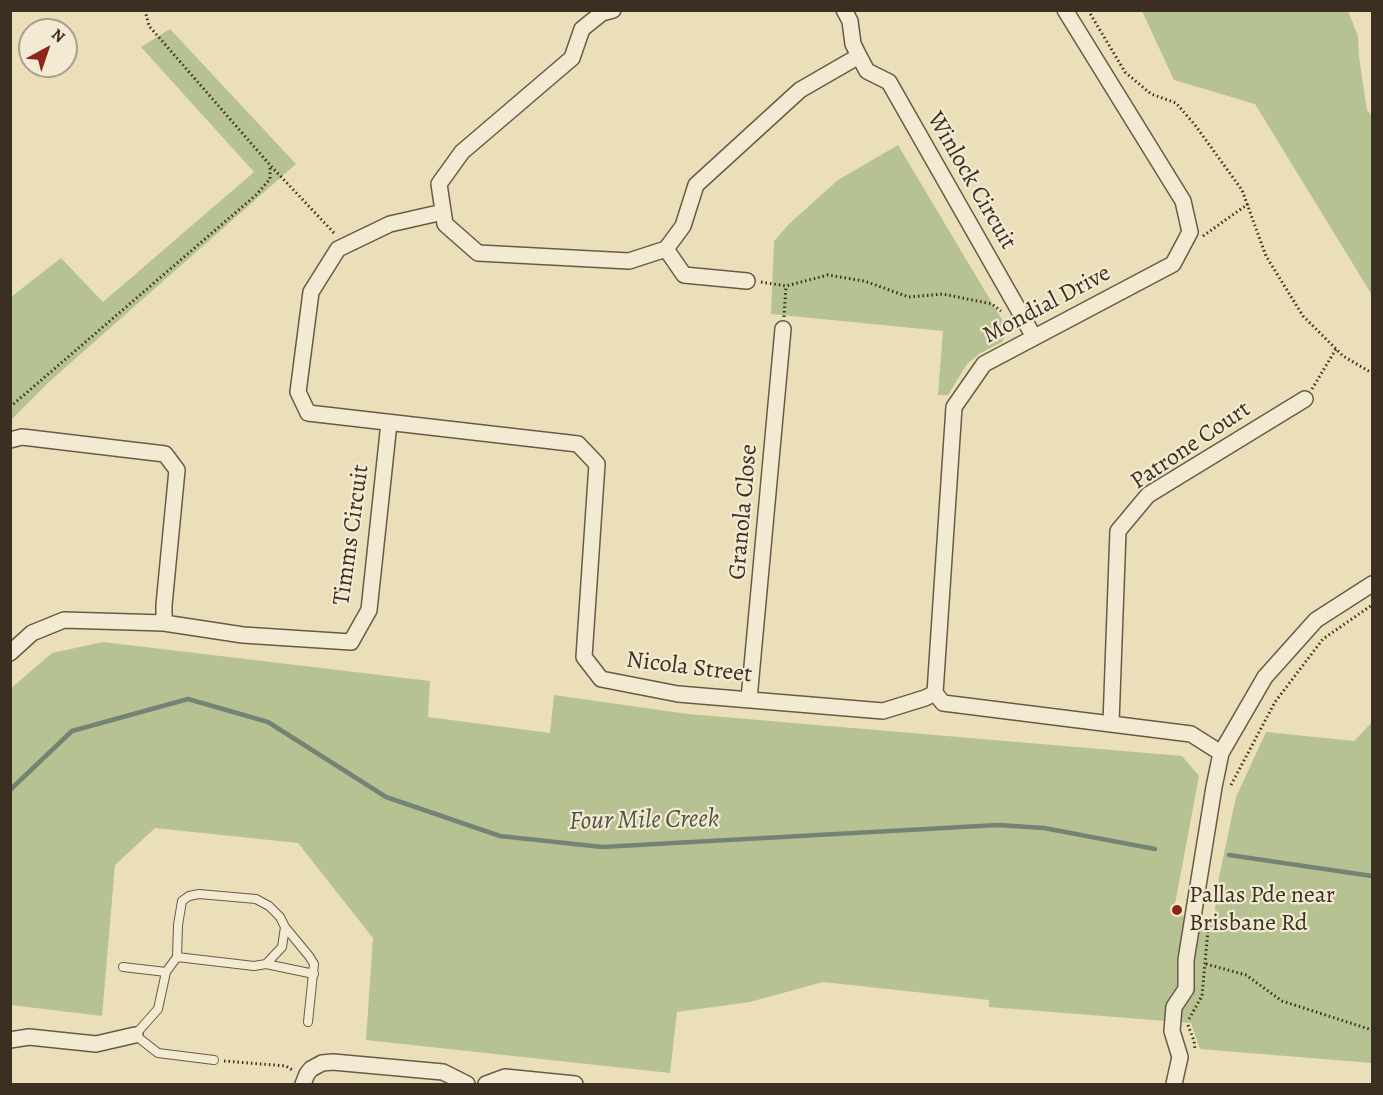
<!DOCTYPE html>
<html>
<head>
<meta charset="utf-8">
<style>
  body { margin:0 }
  #map { position:relative; width:1383px; height:1095px; overflow:hidden; background:#ebdfba; font-family:Alegreya,serif }
  canvas { display:block }
  .frame { position:absolute; inset:0; border:12px solid #3b2f21; pointer-events:none }
  .north { position:absolute; left:18px; top:18px; width:60px; height:60px; box-sizing:border-box; background:#f2ead2; border:2px solid #a99f8b; border-radius:50%; rotate:40deg; font-size:16px; font-weight:700; line-height:24px; text-align:center; color:#3b2f21 }
  .north::after { content:''; display:block; margin:auto; width:21px; height:27px; background:#8f2418; clip-path:polygon(50% 0,100% 100%,50% 72%,0 100%) }
</style>
</head>
<body>
<div id="map">
<canvas width="1383" height="1095"></canvas>
<div class="frame"></div>
<div class="north">N</div>
</div>
<script>
const g = document.querySelector('canvas').getContext('2d');
g.lineJoin = 'round';
function fill(path, color) {
  g.fillStyle = color;
  g.fill(path, 'evenodd');
}
function poly(rows) {
  const path = new Path2D();
  for (const r of rows) {
    path.moveTo(r[0], r[1]);
    for (let i = 2; i < r.length; i += 2) path.lineTo(r[i], r[i + 1]);
  }
  return path;
}
function trace(path, color, width, dash) {
  g.strokeStyle = color;
  g.lineWidth = width;
  g.lineCap = dash ? 'butt' : 'round';
  g.setLineDash(dash || []);
  g.stroke(path);
}
function label(font, color, halo, rows, align = 'center') {
  g.font = font + ' Alegreya,serif';
  g.lineWidth = 4.5;
  g.setLineDash([]);
  g.textBaseline = 'middle';
  g.strokeStyle = halo;
  g.fillStyle = color;
  for (const [text, x, y, turn = 0] of rows) {
    g.save();
    g.translate(x, y);
    g.rotate((+turn || 0) * Math.PI / 180);
    g.textAlign = isNaN(turn) ? turn : align;
    if (halo) g.strokeText(text, 0, 0);
    g.fillText(text, 0, 0);
    g.restore();
  }
}
const green = poly([
  [1142,11,1348,11,1358,36,1359,57,1367,110,1372,116,1372,295,1255,104,1174,80],
  [170,29,296,164,50,381,11,420,11,297,61,258,103,302,254,172,141,47],
  [898,145,1004,323,1006,333,1002,342,979,354,967,364,948,395,938,395,943,331,771,314,774,241,789,224,838,180],
  [103,642,430,681,428,717,550,733,554,695,688,714,1182,756,1199,776,1173,915,1214,918,1219,877,1236,797,1266,732,1354,741,1372,722,1372,1063,1200,1049,1191,1023,989,1007,989,1000,823,982,750,1002,677,1012,670,1073,366,1040,373,938,298,843,155,828,115,865,102,1016,11,1005,10,689,52,653]
]);
const stream = poly([
  [10,790,72,731,188,699,268,722,386,797,500,836,602,847,998,825,1044,828,1155,849],
  [1229,855,1372,876]
]);
const path = poly([
  [145,10,149,26,270,165,335,234],
  [1088,10,1125,72,1151,94,1176,103,1195,125,1242,190,1266,256,1303,316,1343,356,1372,373],
  [1203,236,1248,204],
  [761,282,786,286,828,275,864,281,909,297,943,294,992,304,1001,311],
  [784,317,786,286],
  [1312,389,1336,349],
  [10,407,256,195,270,179,270,165],
  [1231,785,1275,702,1323,639,1372,605],
  [1206,964,1246,975,1282,1001,1372,1030],
  [1189,1019,1202,996,1208,930],
  [1188,1025,1194,1041,1195,1050],
  [224,1061,286,1066,294,1071]
]);
const lane = poly([
  [285,927,309,956,314,964,308,1022],
  [177,957,254,966,266,964,282,947,285,927,280,917,269,906,256,899,199,894,189,896,182,901,178,925,177,957,166,972,158,1009,135,1035,158,1053,214,1060],
  [266,964,314,974],
  [123,967,166,972]
]);
const street = poly([
  [613,10,602,13,582,29,572,58,462,152,439,184,445,224,478,253,629,261,666,249,683,226,696,185,800,90,859,56,867,71,889,82,1034,337],
  [844,10,850,21,853,44,859,56],
  [443,212,390,224,338,249,311,292,298,392,308,413,578,444,597,464,584,657,601,679,678,694,883,711,925,698,935,693,943,703,1191,734,1221,753],
  [666,249,684,275,747,281],
  [10,440,22,437,165,454,177,470,164,605,164,623],
  [10,653,32,633,64,620,164,623,243,635,351,642,369,610,389,423],
  [935,693,954,407,984,364,1173,264,1190,232,1183,201,1065,10],
  [749,699,783,329],
  [1111,723,1118,531,1148,495,1305,399],
  [10,1040,29,1037,96,1044,135,1035],
  [303,1084,307,1074,311,1069,322,1063,333,1062,443,1072,467,1084],
  [486,1084,505,1077,575,1084],
  [1174,1084,1180,1057,1172,1031,1174,1007,1186,989,1186,960,1214,787,1221,753,1265,677,1316,620,1372,584]
]);
const markers = [
  [1177,910,6,"#8f2418"]
];
const streetNames = [
  ["Winlock Circuit",971,181,60],
  ["Mondial Drive",1047,305,-28],
  ["Patrone Court",1191,446,-34],
  ["Granola Close",744,512,-85],
  ["Timms Circuit",352,535,-82],
  ["Nicola Street",689,668,7]
];
const poiNames = [
  ["Pallas Pde near",1189,896],
  ["Brisbane Rd",1189,924]
];
const waterNames = [
  ["Four Mile Creek",644,821,-1]
];
fill(green, '#b6c291');
trace(stream, '#738474', 4.5);
trace(lane, '#675b47', 10);
trace(street, '#675b47', 18);
trace(path, '#3b2f21', 3, [1.5, 3]);
trace(lane, '#f2ead2', 8);
trace(street, '#f2ead2', 15);
for (const [x, y, r, color] of markers) {
  const dot = new Path2D();
  dot.arc(x, y, r, 0, 2 * Math.PI);
  g.fillStyle = color;
  g.fill(dot);
  trace(dot, '#f2ead2', 2);
}
label('24px', '#3b2f21', '#f2ead2', streetNames);
label('24px', '#3b2f21', '#f2ead2', poiNames, 'left');
label('italic 26px', '#525244', '#f2ead2', waterNames);
</script>
</body>
</html>
